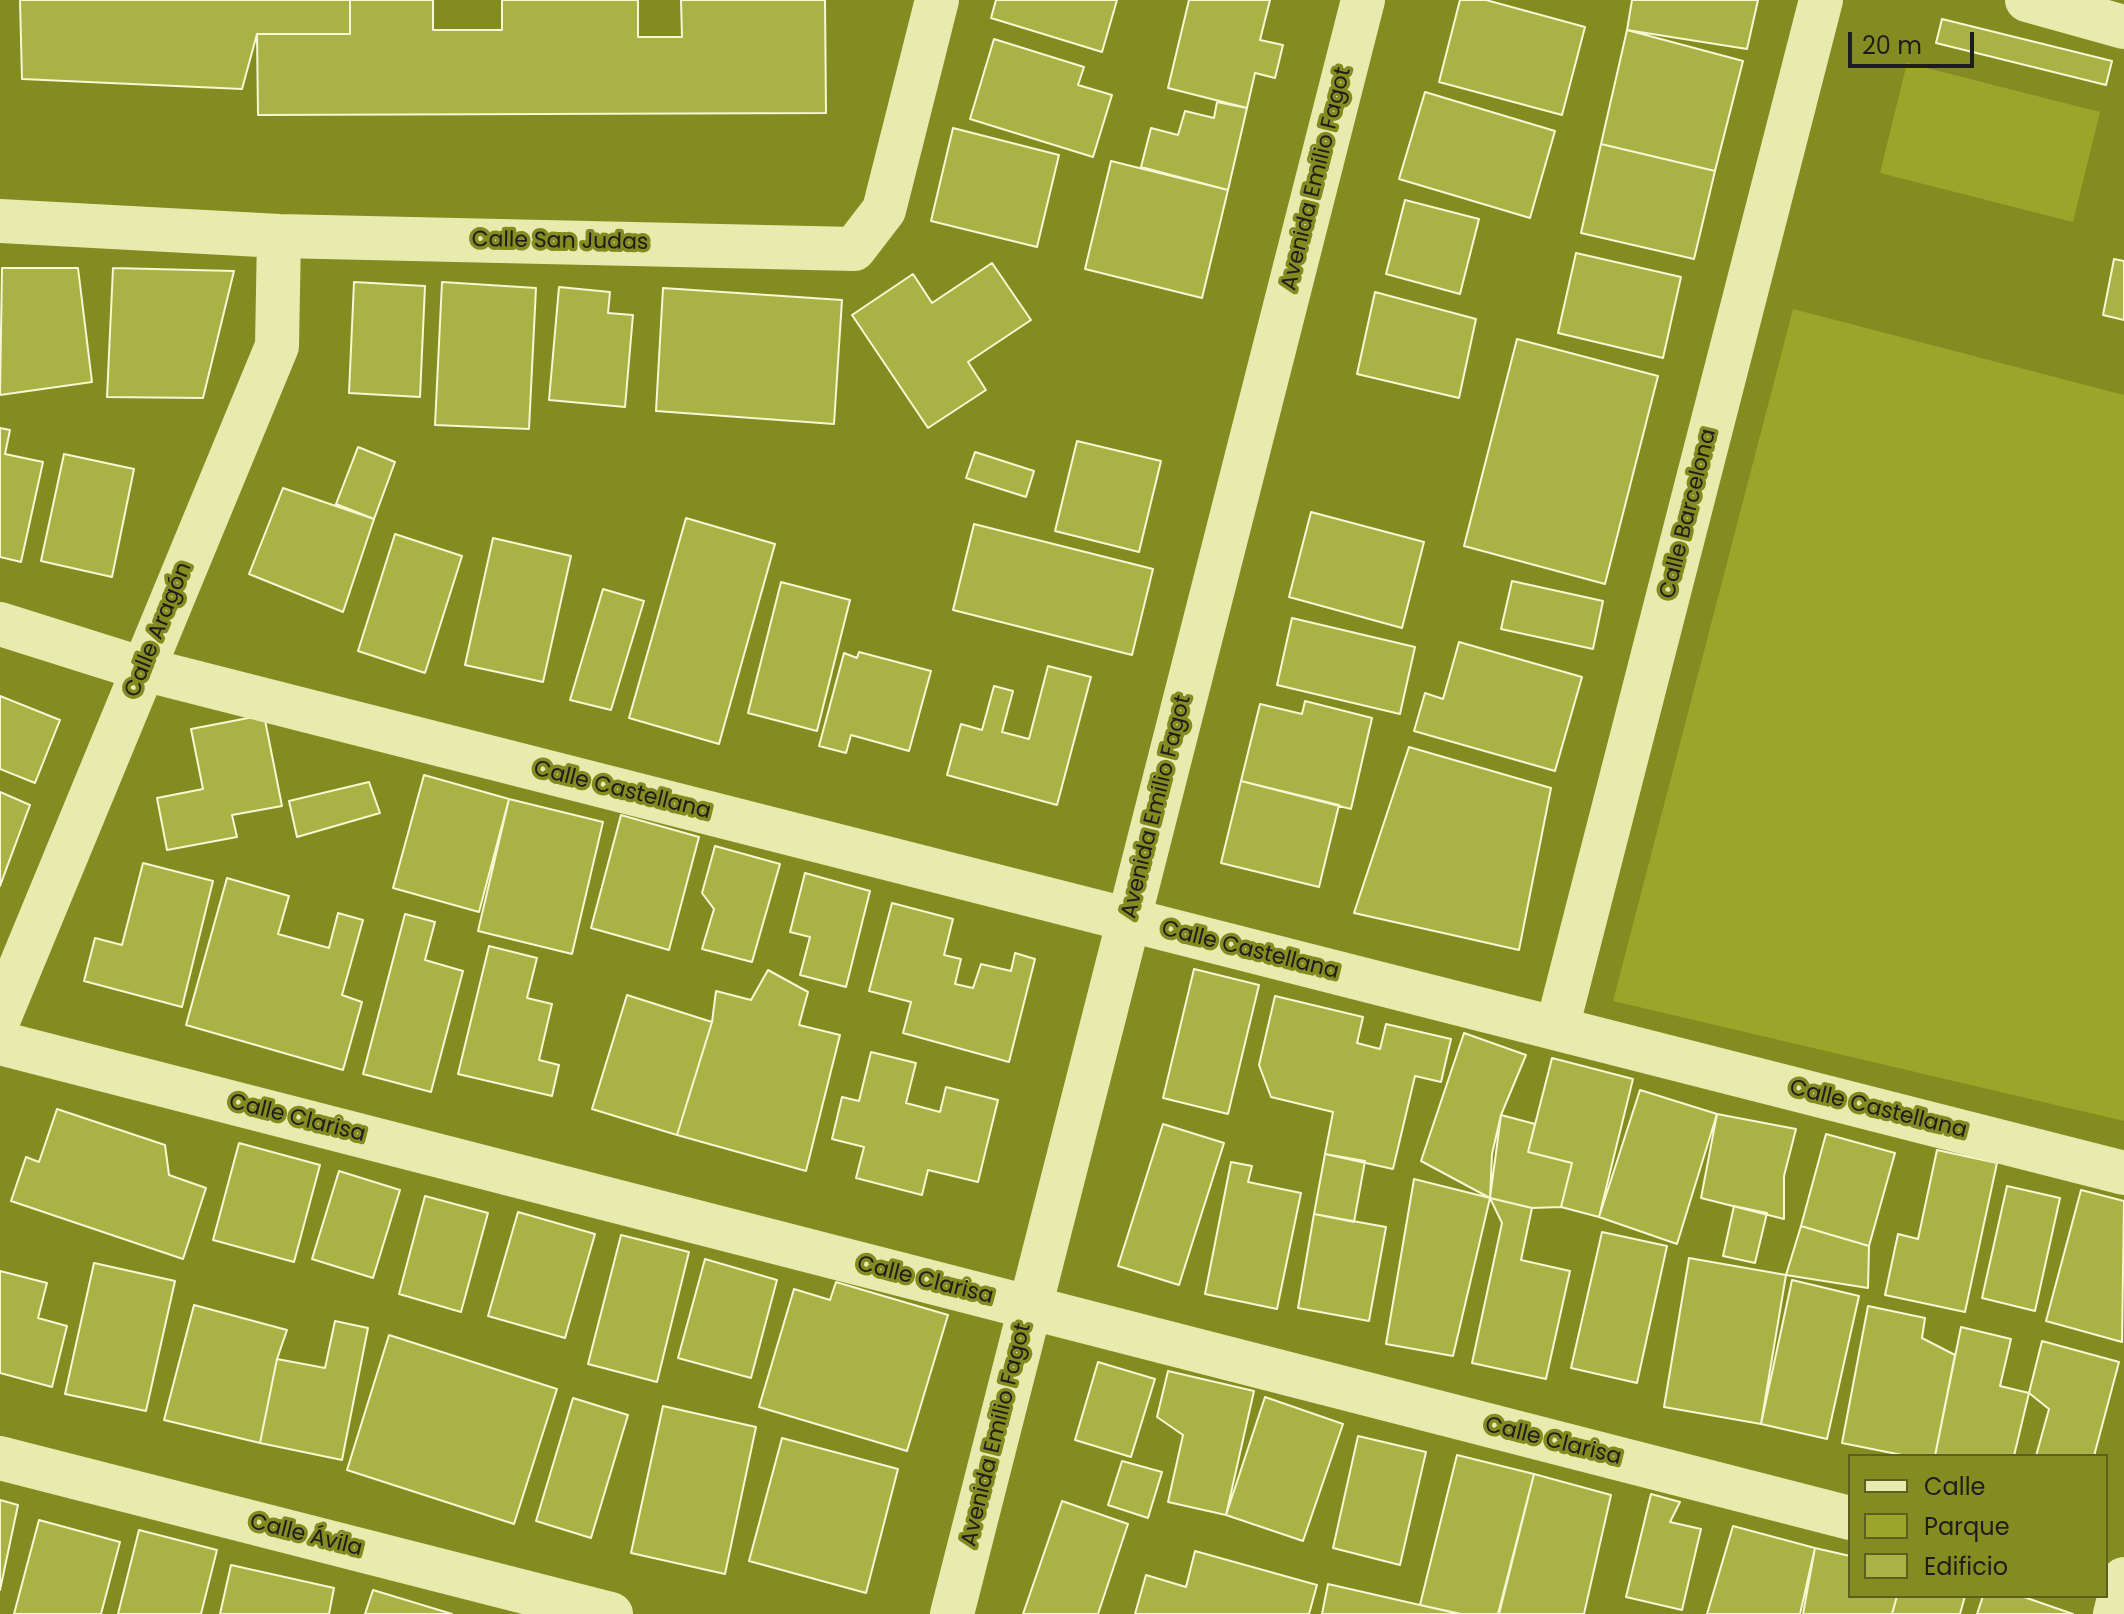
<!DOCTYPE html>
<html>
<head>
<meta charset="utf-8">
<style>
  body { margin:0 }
  #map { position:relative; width:2124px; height:1614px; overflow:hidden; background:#848b21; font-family:Poppins,sans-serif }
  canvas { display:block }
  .legend { position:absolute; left:1848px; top:1454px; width:260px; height:144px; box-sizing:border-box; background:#848b21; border:2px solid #5b5f1f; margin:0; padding:10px 14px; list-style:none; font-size:24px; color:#1d1d1d }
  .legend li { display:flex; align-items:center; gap:16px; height:40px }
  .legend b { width:40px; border:2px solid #5b5f1f }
  .scale { position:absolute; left:1848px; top:32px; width:126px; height:36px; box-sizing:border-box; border:4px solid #1d1d1d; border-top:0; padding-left:10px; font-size:24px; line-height:28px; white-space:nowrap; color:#1d1d1d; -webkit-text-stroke:6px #848b21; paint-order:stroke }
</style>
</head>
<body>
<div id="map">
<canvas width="2124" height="1614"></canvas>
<ul class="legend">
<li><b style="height:10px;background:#e8ebae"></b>Calle</li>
<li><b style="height:22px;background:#9ca42a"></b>Parque</li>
<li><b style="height:22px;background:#aab245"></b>Edificio</li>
</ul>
<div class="scale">20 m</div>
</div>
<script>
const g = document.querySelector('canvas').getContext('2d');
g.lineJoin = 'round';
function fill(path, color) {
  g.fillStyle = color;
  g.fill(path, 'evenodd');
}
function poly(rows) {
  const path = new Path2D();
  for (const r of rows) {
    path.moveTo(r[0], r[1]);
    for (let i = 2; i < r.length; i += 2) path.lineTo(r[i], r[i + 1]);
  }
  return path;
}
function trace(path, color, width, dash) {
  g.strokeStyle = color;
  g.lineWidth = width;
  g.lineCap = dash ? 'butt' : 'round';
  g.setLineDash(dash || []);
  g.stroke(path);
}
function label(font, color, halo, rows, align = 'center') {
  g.font = font + ' Poppins,sans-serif';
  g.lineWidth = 7;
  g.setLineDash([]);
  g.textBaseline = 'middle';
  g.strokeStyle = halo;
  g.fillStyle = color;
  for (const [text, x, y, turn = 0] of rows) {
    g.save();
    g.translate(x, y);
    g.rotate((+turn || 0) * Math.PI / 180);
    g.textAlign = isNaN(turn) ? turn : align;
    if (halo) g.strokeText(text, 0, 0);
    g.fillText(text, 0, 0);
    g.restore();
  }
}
const green = poly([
  [1907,63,2100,112,2073,222,1880,173],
  [1793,309,2124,395,2124,1121,1613,1001]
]);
const building = poly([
  [20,0,350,0,350,34,257,34,242,89,22,79,20,0],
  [350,0,433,0,433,30,502,30,502,0,638,0,638,37,682,37,681,0,825,0,826,113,258,115,257,34,350,34,350,0],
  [996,0,1117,0,1102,52,991,18,996,0],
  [1189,0,1270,0,1260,40,1283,45,1275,78,1255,73,1247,108,1168,88,1189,0],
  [1460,0,1486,0,1585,27,1562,115,1439,82,1460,0],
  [1632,0,1758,0,1747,49,1627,30,1632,0],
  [1942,19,2112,61,2106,85,1936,43,1942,19],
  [1627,30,1743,61,1715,171,1601,144,1627,30],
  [994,39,1084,67,1078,85,1112,95,1093,157,970,119,994,39],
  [1425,92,1555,131,1530,218,1399,179,1425,92],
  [1217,102,1247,108,1228,190,1141,167,1151,128,1178,135,1185,111,1214,118,1217,102],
  [953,128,1059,155,1037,247,931,221,953,128],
  [1601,144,1715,171,1694,259,1581,233,1601,144],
  [1111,161,1228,190,1202,298,1085,269,1111,161],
  [1405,200,1479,219,1460,294,1386,274,1405,200],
  [1576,253,1681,277,1663,358,1558,333,1576,253],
  [2114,259,2124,261,2124,320,2103,315,2114,259],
  [992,263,1031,320,968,362,986,390,928,428,852,315,913,274,932,303,992,263],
  [2,268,78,268,92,382,0,395,2,268],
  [113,268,234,271,203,398,107,397,113,268],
  [354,282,425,286,420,397,349,393,354,282],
  [442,282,536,288,529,429,435,425,442,282],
  [559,287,610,292,608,313,633,315,625,407,549,400,559,287],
  [663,288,842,300,834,424,656,411,663,288],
  [1375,292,1476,319,1459,398,1357,374,1375,292],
  [1517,339,1658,376,1605,584,1464,546,1517,339],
  [0,428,10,430,5,454,43,462,21,562,0,557,0,428],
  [1077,441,1161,461,1139,552,1055,531,1077,441],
  [358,447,395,462,374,519,336,504,358,447],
  [975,452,1034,471,1026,497,966,478,975,452],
  [64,454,134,469,112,577,41,561,64,454],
  [283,488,374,519,343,612,249,574,283,488],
  [1311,512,1424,542,1402,628,1289,597,1311,512],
  [686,518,775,544,719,744,629,718,686,518],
  [974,524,1153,569,1132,655,953,610,974,524],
  [395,534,462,556,425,673,358,651,395,534],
  [493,538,571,556,543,682,465,665,493,538],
  [1512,581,1603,601,1593,649,1501,629,1512,581],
  [781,582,850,600,817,731,748,713,781,582],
  [603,589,644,601,611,710,570,700,603,589],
  [1292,618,1415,647,1400,714,1277,685,1292,618],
  [1459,642,1582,677,1555,771,1414,731,1425,693,1443,699,1459,642],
  [859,652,931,671,909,751,851,735,846,753,819,746,844,653,857,658,859,652],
  [1048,666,1091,677,1057,805,947,775,961,724,982,730,994,686,1013,691,1002,732,1029,739,1048,666],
  [0,696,60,720,35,783,0,769,0,696],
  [1305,701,1372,718,1351,809,1241,781,1260,704,1302,714,1305,701],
  [264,715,282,806,232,815,237,837,167,850,157,798,203,789,191,729,264,715],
  [1409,747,1551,788,1519,950,1354,913,1409,747],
  [424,775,509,799,479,912,393,888,424,775],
  [1241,781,1339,805,1319,887,1221,863,1241,781],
  [369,782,380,813,297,837,289,801,369,782],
  [0,792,30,805,0,886,0,792],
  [509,799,603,822,572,954,478,931,509,799],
  [621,815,699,837,669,950,591,928,621,815],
  [715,846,780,864,752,962,702,949,714,909,702,893,715,846],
  [143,863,213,881,182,1007,84,981,95,938,122,945,143,863],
  [805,873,870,891,846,987,800,975,810,937,790,932,805,873],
  [227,878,289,896,278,934,329,948,338,913,363,920,342,995,362,1002,343,1070,186,1025,227,878],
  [892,903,953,919,944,955,961,959,955,984,973,988,981,964,1011,971,1015,953,1035,959,1009,1062,903,1033,911,1002,869,991,892,903],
  [405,914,435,922,425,960,463,971,431,1092,363,1074,405,914],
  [489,946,537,958,527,998,552,1004,539,1060,559,1065,552,1096,458,1074,489,946],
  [1194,969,1259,985,1228,1114,1163,1098,1194,969],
  [768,970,808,992,799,1025,840,1035,806,1171,677,1135,712,1022,716,991,751,1000,768,970],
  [627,995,712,1022,677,1135,592,1109,627,995],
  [1275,996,1363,1017,1357,1043,1380,1049,1386,1024,1451,1039,1441,1082,1415,1076,1393,1169,1325,1154,1333,1112,1271,1097,1259,1065,1275,996],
  [1464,1033,1526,1055,1501,1115,1492,1154,1490,1198,1421,1161,1464,1033],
  [871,1052,916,1063,906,1103,940,1112,946,1087,998,1100,978,1182,928,1170,922,1195,856,1178,864,1147,832,1139,842,1097,859,1101,871,1052],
  [1552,1058,1633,1079,1599,1217,1561,1207,1572,1163,1528,1152,1552,1058],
  [1640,1090,1717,1114,1677,1244,1599,1217,1640,1090],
  [57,1109,165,1145,169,1175,206,1188,183,1259,11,1201,26,1157,39,1162,57,1109],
  [1717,1114,1796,1129,1784,1176,1784,1219,1701,1198,1717,1114],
  [1501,1115,1535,1124,1528,1152,1572,1163,1561,1207,1532,1208,1490,1198,1501,1115],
  [1163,1124,1224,1143,1179,1285,1118,1266,1163,1124],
  [1826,1134,1895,1153,1869,1246,1801,1226,1826,1134],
  [239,1143,320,1165,294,1262,213,1240,239,1143],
  [1937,1150,1997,1163,1965,1312,1885,1295,1898,1234,1918,1239,1937,1150],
  [1325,1154,1365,1161,1354,1222,1314,1214,1325,1154],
  [1231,1162,1252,1166,1248,1182,1301,1193,1277,1309,1205,1294,1231,1162],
  [339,1171,400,1190,373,1278,312,1259,339,1171],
  [1414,1179,1490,1198,1453,1356,1386,1344,1414,1179],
  [2007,1186,2060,1198,2035,1311,1982,1298,2007,1186],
  [2081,1190,2124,1201,2122,1342,2046,1321,2081,1190],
  [425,1196,488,1213,461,1312,399,1294,425,1196],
  [1490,1198,1532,1208,1521,1260,1570,1271,1546,1379,1472,1363,1502,1223,1490,1198],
  [1734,1206,1767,1213,1755,1263,1723,1256,1734,1206],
  [518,1212,595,1234,565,1338,488,1316,518,1212],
  [1314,1214,1386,1227,1369,1321,1298,1308,1314,1214],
  [1801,1226,1869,1246,1868,1288,1786,1275,1801,1226],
  [1602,1232,1667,1246,1637,1383,1571,1368,1602,1232],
  [621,1235,689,1252,657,1382,588,1364,621,1235],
  [1689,1258,1786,1275,1761,1424,1664,1407,1689,1258],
  [705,1259,777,1280,751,1378,678,1358,705,1259],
  [94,1263,175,1281,146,1411,65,1394,94,1263],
  [0,1271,47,1283,38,1318,67,1326,52,1387,0,1373,0,1271],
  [1792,1280,1859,1296,1827,1439,1761,1424,1792,1280],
  [836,1282,948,1315,907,1451,759,1407,794,1289,830,1300,836,1282],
  [194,1305,287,1330,277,1359,260,1443,164,1420,194,1305],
  [1868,1306,1925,1318,1922,1338,1955,1355,1935,1456,1907,1456,1842,1443,1868,1306],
  [335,1321,368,1328,342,1460,260,1443,277,1359,325,1368,335,1321],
  [1961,1327,2011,1339,2000,1386,2029,1393,2014,1456,1935,1456,1961,1327],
  [389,1335,557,1389,514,1524,347,1470,389,1335],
  [2042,1341,2119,1362,2094,1456,2036,1456,2049,1409,2029,1393,2042,1341],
  [1098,1362,1155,1379,1131,1457,1075,1440,1098,1362],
  [1168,1371,1254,1391,1226,1515,1168,1502,1183,1435,1157,1417,1168,1371],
  [1265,1397,1343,1424,1303,1541,1226,1515,1265,1397],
  [573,1398,628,1415,591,1538,536,1521,573,1398],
  [663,1406,756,1427,725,1574,631,1553,663,1406],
  [1358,1436,1426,1452,1400,1565,1333,1548,1358,1436],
  [782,1438,898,1469,866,1593,749,1561,782,1438],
  [1457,1455,1534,1474,1498,1614,1461,1614,1420,1605,1457,1455],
  [1122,1461,1162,1472,1148,1518,1108,1505,1122,1461],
  [1534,1474,1611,1495,1584,1614,1499,1614,1534,1474],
  [1651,1494,1680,1502,1670,1522,1701,1529,1682,1610,1626,1597,1651,1494],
  [0,1500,18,1505,0,1590,0,1500],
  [1062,1501,1128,1524,1098,1614,1023,1614,1062,1501],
  [39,1520,120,1542,101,1614,14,1614,39,1520],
  [1733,1526,1815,1548,1800,1614,1707,1614,1733,1526],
  [139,1530,217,1550,201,1614,118,1614,139,1530],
  [1815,1548,1850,1556,1850,1596,1897,1596,1892,1614,1803,1614,1815,1548],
  [1195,1551,1317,1585,1309,1614,1135,1614,1146,1575,1186,1587,1195,1551],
  [231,1565,334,1588,329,1614,220,1614,231,1565],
  [1328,1584,1420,1605,1460,1614,1322,1614,1328,1584],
  [373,1590,452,1614,365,1614,373,1590],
  [1897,1596,1965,1596,1960,1614,1892,1614,1897,1596],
  [1983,1596,2021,1596,2073,1614,1977,1614,1983,1596]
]);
const minor = poly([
  [2027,0,2124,27],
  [0,221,279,236,854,249,884,210,937,0],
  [0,624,143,669,2124,1173],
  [0,1016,277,346,279,236],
  [1557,1028,1821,0],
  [0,1043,1850,1518],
  [0,1458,611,1614],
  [952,1614,1363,0],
  [2115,1614,2124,1579]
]);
const streetNames = [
  ["Avenida Emilio Fagot",1317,179,-76],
  ["Calle San Judas",560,242,1],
  ["Calle Barcelona",1689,514,-76],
  ["Calle Aragón",159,630,-68],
  ["Calle Castellana",622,791,14],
  ["Avenida Emilio Fagot",1157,807,-76],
  ["Calle Castellana",1250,951,14],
  ["Calle Castellana",1878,1110,14],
  ["Calle Clarisa",297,1119,14],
  ["Calle Clarisa",925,1281,14],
  ["Avenida Emilio Fagot",997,1435,-76],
  ["Calle Clarisa",1553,1442,14],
  ["Calle Ávila",306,1536,14]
];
fill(green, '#9ca42a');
fill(building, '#aab245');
trace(building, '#f6f8d3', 2);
trace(minor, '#e8ebae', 44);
label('22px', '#1d1d1d', '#848b21', streetNames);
</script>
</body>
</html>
